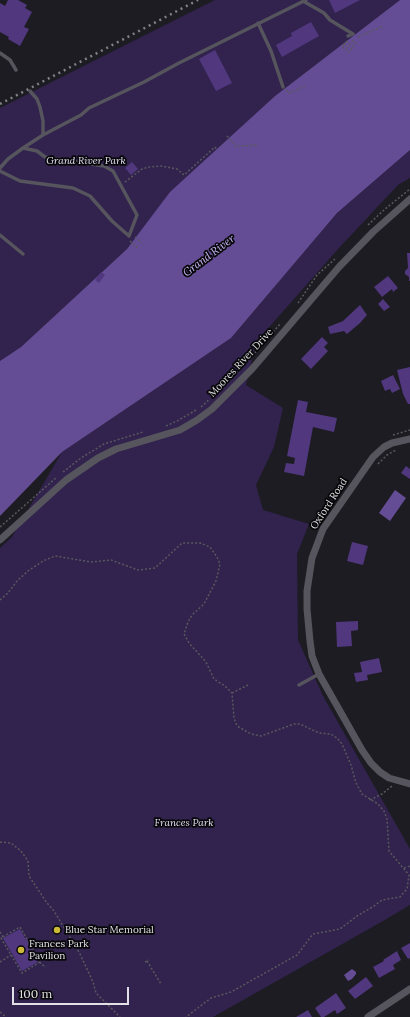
<!DOCTYPE html>
<html>
<head>
<meta charset="utf-8">
<style>
  body { margin:0 }
  #map { position:relative; width:410px; height:1017px; overflow:hidden; background:#1d1c22; font-family:Lora,serif }
  canvas { display:block }
  .scale { position:absolute; left:12px; top:987px; width:117px; height:18px; box-sizing:border-box; border:2px solid #e1e0e5; border-top:0; padding-left:5px; font-size:12px; line-height:14px; white-space:nowrap; color:#e1e0e5; -webkit-text-stroke:3px #070709; paint-order:stroke }
</style>
</head>
<body>
<div id="map">
<canvas width="410" height="1017"></canvas>
<div class="scale">100 m</div>
</div>
<script>
const g = document.querySelector('canvas').getContext('2d');
g.lineJoin = 'round';
function fill(path, color) {
  g.fillStyle = color;
  g.fill(path, 'evenodd');
}
function poly(rows) {
  const path = new Path2D();
  for (const r of rows) {
    path.moveTo(r[0], r[1]);
    for (let i = 2; i < r.length; i += 2) path.lineTo(r[i], r[i + 1]);
  }
  return path;
}
function trace(path, color, width, dash) {
  g.strokeStyle = color;
  g.lineWidth = width;
  g.lineCap = dash ? 'butt' : 'round';
  g.setLineDash(dash || []);
  g.stroke(path);
}
function label(font, color, halo, rows, align = 'center') {
  g.font = font + ' Lora,serif';
  g.lineWidth = 3.5;
  g.setLineDash([]);
  g.textBaseline = 'middle';
  g.strokeStyle = halo;
  g.fillStyle = color;
  for (const [text, x, y, turn = 0] of rows) {
    g.save();
    g.translate(x, y);
    g.rotate((+turn || 0) * Math.PI / 180);
    g.textAlign = isNaN(turn) ? turn : align;
    if (halo) g.strokeText(text, 0, 0);
    g.fillText(text, 0, 0);
    g.restore();
  }
}
const green = poly([
  [215,0,400,0,275,96,240,129,140,233,127,249,21,347,0,361,0,108],
  [410,150,410,178,398,185,339,248,256,342,246,385,283,408,274,447,256,485,263,510,309,524,297,554,298,640,323,696,410,849,410,905,383,921,213,1017,0,1017,0,548,12,537,62,452,231,338,337,213]
]);
const water = poly([
  [400,0,410,0,410,150,337,213,231,338,62,452,0,516,0,361,21,347,127,249,170,192,275,96],
  [395,490,406,498,390,521,379,513],
  [352,969,356,972,356,974,352,979,348,981,344,975]
]);
const building = poly([
  [8,0,18,0,27,5,25,8,32,12,24,27,29,29,20,46,8,39,9,37,0,32,0,3,5,6],
  [329,0,360,0,335,13],
  [311,22,319,36,282,57,276,45,292,36,291,33],
  [215,50,232,83,216,91,199,59],
  [132,162,138,169,131,175,125,168],
  [407,253,410,253,410,281,409,281,409,277,405,274,405,271,408,268],
  [101,272,105,275,99,283,95,280],
  [388,276,398,288,393,292,392,289,382,297,374,287],
  [383,299,390,307,384,311,378,304],
  [360,305,367,315,360,323,347,334,344,331,330,334,328,327,343,321],
  [322,337,328,343,324,347,328,351,311,369,301,359],
  [410,367,410,404,408,404,403,394,397,370],
  [393,375,400,389,392,393,390,389,385,391,381,381],
  [298,400,308,402,306,412,337,418,334,432,313,427,304,476,284,472,286,463,294,464,295,458,287,456],
  [406,466,410,469,410,479,401,473],
  [352,542,368,546,363,565,347,561],
  [358,621,358,630,351,631,352,646,337,647,336,622],
  [379,658,382,672,367,675,368,680,356,682,354,673,362,672,360,662],
  [20,929,26,940,29,939,34,949,32,951,38,962,22,971,3,938],
  [410,943,410,958,408,959,401,948],
  [397,951,401,960,393,965,395,969,379,978,373,967,384,961,383,960],
  [366,977,373,986,355,999,348,991],
  [336,993,346,1008,337,1014,335,1010,324,1017,321,1017,315,1008],
  [308,1010,312,1017,296,1017]
]);
const path = poly([
  [358,37,383,26],
  [352,40,356,44],
  [346,41,354,47],
  [347,41,342,47,350,52],
  [344,44,352,49],
  [286,90,289,93,305,86],
  [227,136,236,146,258,145],
  [125,182,142,169,149,167,161,166,177,169,184,175,215,147,217,150],
  [368,225,385,209,410,189],
  [135,237,142,243],
  [130,241,138,248],
  [298,303,317,275,335,259],
  [236,374,281,323],
  [201,407,210,399],
  [166,426,177,421,196,410],
  [393,435,410,430],
  [378,464,387,455,396,450],
  [63,472,81,458,104,444,143,432],
  [0,527,57,477],
  [0,600,8,593,17,581,28,571,43,561,55,556,91,562,111,560,138,570,155,568,182,543,200,543,210,547,217,557,220,564,216,581,204,604,192,615,188,622,184,634,189,643,206,662,214,679,225,686,232,693,234,718,237,726,251,734,261,736,294,724,300,724,319,733,331,734,337,738,342,744,351,765,356,783,362,794,378,804,384,811,387,819,389,851,409,875,407,889,400,897,382,900,374,906,357,916,340,929,313,934,297,955,231,992,211,998,186,1017],
  [232,693,248,685],
  [370,800,382,794,392,786],
  [0,842,11,843,21,851,28,861,29,876,47,903,54,911,80,954,93,982,96,993,120,1017],
  [404,868,410,866],
  [0,932,3,937],
  [30,940,34,947],
  [147,961,161,984],
  [0,962,11,955],
  [40,962,22,973,1,938,20,927,41,964,46,967],
  [145,962,149,960],
  [0,1012,6,1017]
]);
const service = poly([
  [303,1,324,13,330,20,353,34,348,36],
  [258,23,271,51,283,87],
  [0,53,10,60,16,70],
  [30,91,37,99,40,107,43,121,43,135],
  [0,168,8,159,23,148,43,135,81,115,89,108,144,82,179,63,306,0],
  [0,171,20,181,73,188,90,196,112,221,129,236,137,215,113,171,104,166,45,157,37,151,23,148],
  [0,235,23,254],
  [299,685,319,674]
]);
const minor = poly([
  [410,439,392,443,384,447,373,457,323,529,312,558,307,591,307,609,310,641,312,656,319,674,362,750,371,763,380,772,389,778,410,784],
  [0,540,66,480,98,458,116,449,180,430,197,420,212,409,252,369,339,267,373,232,410,199],
  [368,1017,410,989]
]);
const rail = poly([
  [0,104,198,0]
]);
const markers = [
  [57,930,4,"#cdb938"],
  [21,950,4,"#cdb938"]
];
const parkNames = [
  ["Grand River Park",86,161],
  ["Frances Park",184,823]
];
const streetNames = [
  ["Moores River Drive",241,363,-47],
  ["Oxford Road",329,504,-57]
];
const poiNames = [
  ["Blue Star Memorial",65,930],
  ["Frances Park",29,944],
  ["Pavilion",29,956]
];
const waterNames = [
  ["Grand River",209,256,-37]
];
fill(green, '#31234e');
fill(water, '#654d96');
fill(building, '#50377e');
trace(path, '#59585d', 1.5, [2, 2]);
trace(service, '#56545c', 3.5);
trace(minor, '#56545c', 7);
trace(rail, '#828187', 2.5, [2, 4]);
for (const [x, y, r, color] of markers) {
  const dot = new Path2D();
  dot.arc(x, y, r, 0, 2 * Math.PI);
  g.fillStyle = color;
  g.fill(dot);
  trace(dot, '#070709', 1.5);
}
label('italic 10px', '#e3def4', '#070709', parkNames);
label('10px', '#e1e0e5', '#070709', streetNames);
label('10px', '#e1e0e5', '#070709', poiNames, 'left');
label('italic 11px', '#c7b6f4', '#070709', waterNames);
</script>
</body>
</html>
